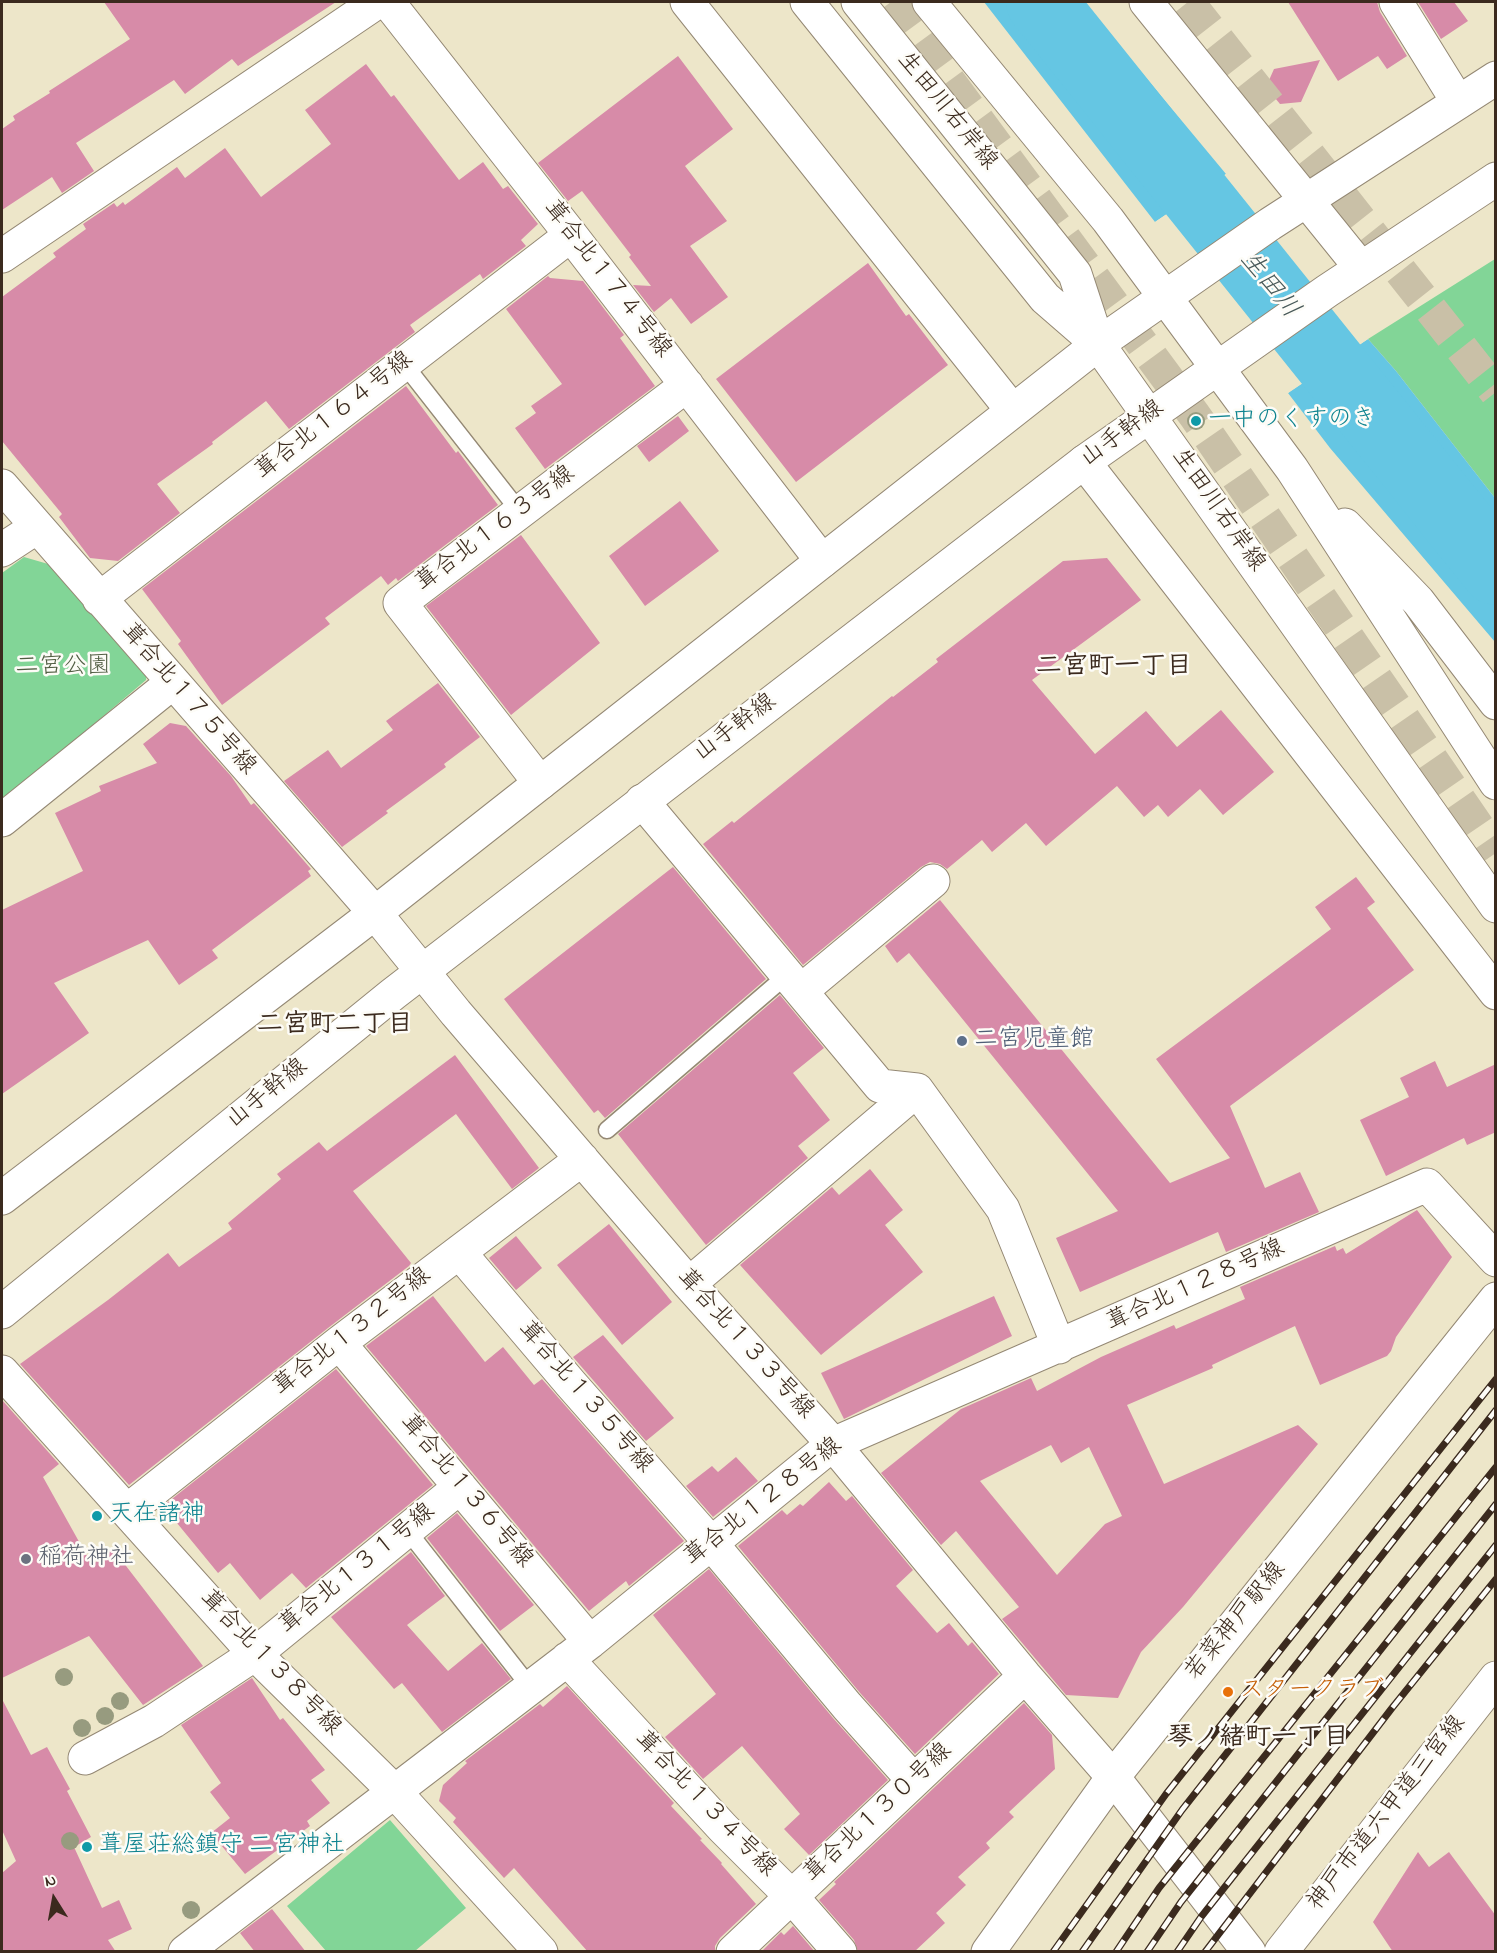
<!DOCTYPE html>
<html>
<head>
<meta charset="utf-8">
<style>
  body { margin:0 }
  #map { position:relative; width:1497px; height:1953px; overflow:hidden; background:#ede6c9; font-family:"Indie Flower",sans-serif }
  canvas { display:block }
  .frame { position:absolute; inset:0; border:3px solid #3b2a1e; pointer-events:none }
  .north { position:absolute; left:24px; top:1869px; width:60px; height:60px; -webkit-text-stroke:4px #fdfcf7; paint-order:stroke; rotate:349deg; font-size:16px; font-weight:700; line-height:24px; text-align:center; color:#3b2a1e }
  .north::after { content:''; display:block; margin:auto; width:21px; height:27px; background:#3b2a1e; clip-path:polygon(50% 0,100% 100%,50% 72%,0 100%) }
</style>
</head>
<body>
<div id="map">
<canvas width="1497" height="1953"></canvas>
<div class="frame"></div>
<div class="north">N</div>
</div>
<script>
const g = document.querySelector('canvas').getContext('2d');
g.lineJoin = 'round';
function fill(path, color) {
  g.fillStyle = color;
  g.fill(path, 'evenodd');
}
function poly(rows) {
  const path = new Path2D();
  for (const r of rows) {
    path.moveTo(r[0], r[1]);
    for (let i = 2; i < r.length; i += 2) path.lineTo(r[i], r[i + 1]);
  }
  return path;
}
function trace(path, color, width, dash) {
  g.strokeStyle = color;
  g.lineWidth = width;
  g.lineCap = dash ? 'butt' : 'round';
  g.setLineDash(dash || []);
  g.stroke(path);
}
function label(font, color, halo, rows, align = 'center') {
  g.font = font + ' "Indie Flower","Klee One",sans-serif';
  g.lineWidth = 5;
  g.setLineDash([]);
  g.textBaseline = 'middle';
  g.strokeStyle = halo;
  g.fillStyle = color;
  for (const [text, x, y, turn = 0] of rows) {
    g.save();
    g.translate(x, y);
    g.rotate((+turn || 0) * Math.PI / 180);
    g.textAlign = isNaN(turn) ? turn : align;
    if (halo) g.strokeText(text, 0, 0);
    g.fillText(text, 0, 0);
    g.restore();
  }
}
const green = poly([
  [1495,259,1495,498,1396,371,1368,339],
  [24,557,55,566,147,670,146,680,2,802,2,573],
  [390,1820,466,1908,415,1951,326,1951,287,1906]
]);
const water = poly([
  [984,2,1083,2,1226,174,1155,222],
  [1368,339,1396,371,1495,498,1495,642,1330,448,1288,393]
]);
const pier = poly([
  [1226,174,1228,176,1157,225,1155,222],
  [1366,337,1368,339,1288,393,1286,391]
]);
const river = poly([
  [1041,2,1496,570]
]);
const building = poly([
  [104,2,336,2,238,66,232,59,185,94,174,80,76,143,94,171,62,193,52,177,2,210,2,129,15,120,13,116,50,93,49,91,130,39],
  [1288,2,1377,2,1380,12,1407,56,1387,69,1378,56,1338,81],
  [1418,2,1454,2,1468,21,1441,39],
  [678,56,733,129,685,166,727,221,690,246,728,297,691,324,671,298,654,312,633,285,651,286,629,257,631,255,582,191,568,201,538,163],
  [1320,60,1301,102,1280,104,1266,87,1274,69],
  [366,64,391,97,394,95,459,180,483,162,503,189,508,186,538,224,521,240,526,246,483,279,480,274,410,325,415,332,289,429,266,401,212,442,213,444,157,484,180,513,118,561,90,558,59,517,62,514,2,441,2,297,56,257,53,253,86,229,83,224,114,203,117,207,123,202,125,205,177,167,185,178,225,148,261,197,331,144,305,110],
  [868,263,906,316,909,314,948,365,796,482,716,379],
  [548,276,550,278,583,281,624,335,620,338,655,386,545,469,515,428,536,413,531,406,562,384,506,309],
  [406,386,456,453,458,451,498,505,398,581,396,578,388,585,381,576,325,618,330,624,222,705,178,644,181,641,142,589],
  [678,416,689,431,649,462,637,446],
  [680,501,719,551,645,606,609,556],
  [521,535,600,643,511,715,426,606],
  [1107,558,1141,600,1032,680,1095,754,1146,711,1177,747,1221,710,1274,772,1223,815,1200,789,1168,817,1158,805,1144,817,1117,786,1046,846,1026,823,992,852,982,840,947,869,940,864,930,862,921,867,803,965,703,844,732,821,734,823,892,696,893,697,938,662,936,659,1063,561],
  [438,683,480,737,444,764,446,767,386,811,388,813,342,847,284,781,328,750,341,768,393,730,386,721],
  [170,723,186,726,231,776,251,805,254,803,311,869,308,871,311,876,212,950,218,958,179,985,148,940,54,983,89,1033,2,1094,2,910,83,871,55,813,101,791,99,786,157,763,143,744],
  [673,867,766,979,605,1118,598,1110,594,1113,504,999],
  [1356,877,1375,902,1367,908,1414,970,1230,1106,1265,1188,1300,1172,1319,1212,1226,1252,1218,1232,1080,1292,1056,1238,1118,1211,909,953,897,963,885,946,940,900,1170,1183,1230,1158,1156,1059,1331,929,1315,907],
  [780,995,824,1048,793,1073,830,1120,798,1146,808,1158,706,1245,618,1134],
  [455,1055,539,1168,512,1189,456,1114,353,1191,411,1263,409,1266,328,1328,129,1485,20,1364,108,1300,168,1253,179,1267,232,1229,228,1223,281,1179,277,1174,319,1142,327,1151],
  [1435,1061,1447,1087,1496,1064,1496,1132,1467,1145,1464,1138,1386,1176,1360,1120,1409,1097,1400,1078],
  [870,1169,903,1210,885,1225,923,1272,821,1355,740,1265,832,1187,839,1195],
  [1417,1210,1452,1257,1396,1337,1391,1351,1387,1356,1320,1385,1295,1326,1212,1365,1213,1368,1127,1405,1164,1484,1298,1425,1318,1444,1183,1607,1141,1652,1118,1698,1066,1695,1002,1619,1019,1607,956,1531,941,1545,881,1473,961,1409,1031,1378,1037,1391,1101,1357,1174,1325,1176,1329,1245,1299,1240,1287,1335,1246,1337,1251,1343,1248,1346,1254],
  [1051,1445,1061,1463,1089,1447,1122,1516,1105,1524,1057,1575,980,1481],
  [609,1224,672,1302,622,1345,557,1265],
  [516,1236,542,1268,516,1290,489,1258],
  [433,1296,485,1362,503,1347,534,1385,542,1379,684,1541,629,1586,626,1581,589,1611,366,1346],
  [994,1296,1012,1336,844,1419,821,1373],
  [603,1335,674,1418,646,1441,573,1357],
  [336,1369,433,1485,306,1588,292,1573,260,1600,230,1563,218,1573,163,1506],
  [2,1400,59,1464,43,1477,92,1565,113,1549,203,1666,143,1705,89,1636,2,1678],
  [736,1457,758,1481,713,1517,686,1486,712,1466,718,1472],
  [829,1482,846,1501,852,1496,913,1570,896,1586,937,1633,949,1623,968,1646,972,1642,999,1674,915,1754,861,1694,738,1546,782,1510,787,1515,800,1504,803,1506],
  [457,1513,534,1605,500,1631,427,1538],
  [411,1552,445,1596,407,1625,448,1671,482,1643,511,1679,442,1732,402,1683,394,1689,331,1617],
  [709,1569,833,1718,888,1780,809,1855,784,1829,800,1814,742,1746,703,1779,665,1737,716,1694,653,1615],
  [252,1678,280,1720,283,1718,325,1770,311,1780,330,1803,307,1821,310,1826,245,1874,211,1833,230,1818,210,1792,221,1783,181,1725],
  [567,1686,674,1803,671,1806,702,1839,700,1840,722,1863,721,1864,756,1904,720,1938,715,1946,715,1952,588,1952,514,1868,504,1878,453,1822,456,1818,439,1801,443,1785,467,1763,465,1761,540,1704,543,1707],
  [2,1699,31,1755,47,1747,70,1789,67,1791,91,1837,74,1847,102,1908,119,1900,132,1929,108,1940,116,1952,2,1952,2,1873,16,1861,2,1830],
  [1024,1703,1052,1735,1055,1769,1009,1812,1014,1817,986,1843,990,1848,958,1877,966,1885,936,1913,945,1923,914,1952,858,1952,854,1940,819,1900,836,1884,834,1882],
  [1418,1852,1429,1867,1449,1852,1496,1916,1496,1952,1393,1952,1373,1922],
  [272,1909,306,1952,255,1952,240,1933],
  [793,1926,815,1952,761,1952,781,1932,784,1935]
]);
const secondaryTunnel = poly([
  [891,2,1195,416,1496,853],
  [1188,2,1496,392]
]);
const lane = poly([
  [404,364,520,512],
  [607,1130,787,975],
  [407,1530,530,1687]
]);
const street = poly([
  [388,2,571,235,822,561],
  [687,2,1012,410],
  [1396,2,1458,102],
  [2,256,377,2],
  [1084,462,1496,993],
  [2,486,375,913,456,1013,689,1284,833,1444,1025,1676,1113,1777,1249,1952],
  [2,550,37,527],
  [99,599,571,235],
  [540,783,400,603,687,385],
  [642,801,880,1086,917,1090,1003,1209,1059,1347],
  [2,820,172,683],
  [801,991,933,881],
  [459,1252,571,1384,711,1543,847,1706,914,1781],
  [689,1284,917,1090],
  [339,1343,590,1642],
  [2,1372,255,1654,394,1791,541,1952],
  [127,1511,339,1343,582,1159],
  [567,1659,723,1828,792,1897,840,1952],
  [85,1758,154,1721,255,1654,460,1487],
  [185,1952,590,1642,833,1444,1427,1185,1496,1260],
  [733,1952,1025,1676]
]);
const secondary = poly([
  [807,2,1045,298,1098,344],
  [858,2,1075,274,1098,344,1496,906],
  [929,2,1108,220,1292,469,1496,783],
  [1146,2,1361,268],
  [1345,525,1418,601,1496,703],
  [2,1198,375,913,1098,344,1270,224,1496,78],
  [2,1312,393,994,1084,462,1327,291,1496,179],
  [988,1952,1113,1777,1496,1299],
  [1281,1952,1496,1678]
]);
const rail = poly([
  [1053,1952,1166,1794,1496,1379],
  [1082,1952,1182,1810,1496,1410],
  [1116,1952,1159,1888,1496,1467],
  [1147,1952,1181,1902,1496,1504],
  [1177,1952,1201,1917,1496,1545],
  [1205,1952,1392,1708,1496,1579]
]);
const trees = [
  [1196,421],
  [64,1677],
  [120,1701],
  [105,1716],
  [82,1728],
  [70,1841],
  [191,1910]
];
const markers = [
  [1196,421,6,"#0f9aa8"],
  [962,1041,6,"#5c6f8a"],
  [97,1516,6,"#0f9aa8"],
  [26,1559,6,"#6b7280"],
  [1228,1692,6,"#e8710a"],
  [87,1847,6,"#0f9aa8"]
];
const streetNames = [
  ["生田川右岸線",946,112,51],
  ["葺合北１７４号線",606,280,52],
  ["葺合北１６４号線",335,417,-38],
  ["山手幹線",1123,435,-36],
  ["生田川右岸線",1217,511,55],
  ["葺合北１６３号線",496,530,-37],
  ["葺合北１７５号線",187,700,49],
  ["山手幹線",736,729,-37],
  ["山手幹線",268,1095,-39],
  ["葺合北１２８号線",1196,1287,-24],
  ["葺合北１３２号線",353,1333,-38],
  ["葺合北１３３号線",744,1345,48],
  ["葺合北１３５号線",584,1398,49],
  ["葺合北１３６号線",465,1492,50],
  ["葺合北１２８号線",764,1503,-38],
  ["葺合北１３１号線",358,1570,-39],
  ["若菜神戸駅線",1237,1622,-51],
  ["葺合北１３８号線",269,1664,46],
  ["葺合北１３４号線",704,1805,46],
  ["葺合北１３０号線",879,1814,-43],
  ["神戸市道六甲道三宮線",1388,1814,-52]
];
const cultureNames = [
  ["一中のくすのき",1208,421],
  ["天在諸神",109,1516],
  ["葺屋荘総鎮守 二宮神社",99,1847]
];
const parkNames = [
  ["二宮公園",63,668]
];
const serviceNames = [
  ["二宮児童館",974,1041]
];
const worshipNames = [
  ["稲荷神社",38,1559]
];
const foodNames = [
  ["スタークラブ",1240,1692]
];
const waterNames = [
  ["生田川",1268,286,51]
];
const neighbourhoodNames = [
  ["二宮町一丁目",1114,669],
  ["二宮町二丁目",335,1027],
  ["琴ノ緒町一丁目",1258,1740]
];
fill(green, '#82d597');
fill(water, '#65c6e3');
fill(pier, '#ede6c9');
trace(river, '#65c6e3', 70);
fill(building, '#d78ba8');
trace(secondaryTunnel, '#c9c0a7', 33, [33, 16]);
trace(lane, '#948874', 19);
trace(street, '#948874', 35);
trace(secondary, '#948874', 35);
trace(lane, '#fff', 16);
trace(street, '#fff', 33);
trace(secondary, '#fff', 33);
trace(rail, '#3b2a1e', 7);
trace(rail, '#fdfcf7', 4.5, [14]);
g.fillStyle = '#979b7f';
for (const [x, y] of trees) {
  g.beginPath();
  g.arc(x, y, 9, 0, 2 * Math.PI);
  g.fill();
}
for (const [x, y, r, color] of markers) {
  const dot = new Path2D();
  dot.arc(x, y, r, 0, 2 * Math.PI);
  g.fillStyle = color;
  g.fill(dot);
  trace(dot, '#fdfcf7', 2);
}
label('24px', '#3b2a1e', '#fdfcf7', streetNames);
label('24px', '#0d838f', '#fdfcf7', cultureNames, 'left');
label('24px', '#505d42', '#fdfcf7', parkNames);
label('24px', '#4e5e75', '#fdfcf7', serviceNames, 'left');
label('24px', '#5b616d', '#fdfcf7', worshipNames, 'left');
label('24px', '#c56008', '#fdfcf7', foodNames, 'left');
label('italic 26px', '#485959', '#fdfcf7', waterNames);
label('bold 26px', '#3b2a1e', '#fdfcf7', neighbourhoodNames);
</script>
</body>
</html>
